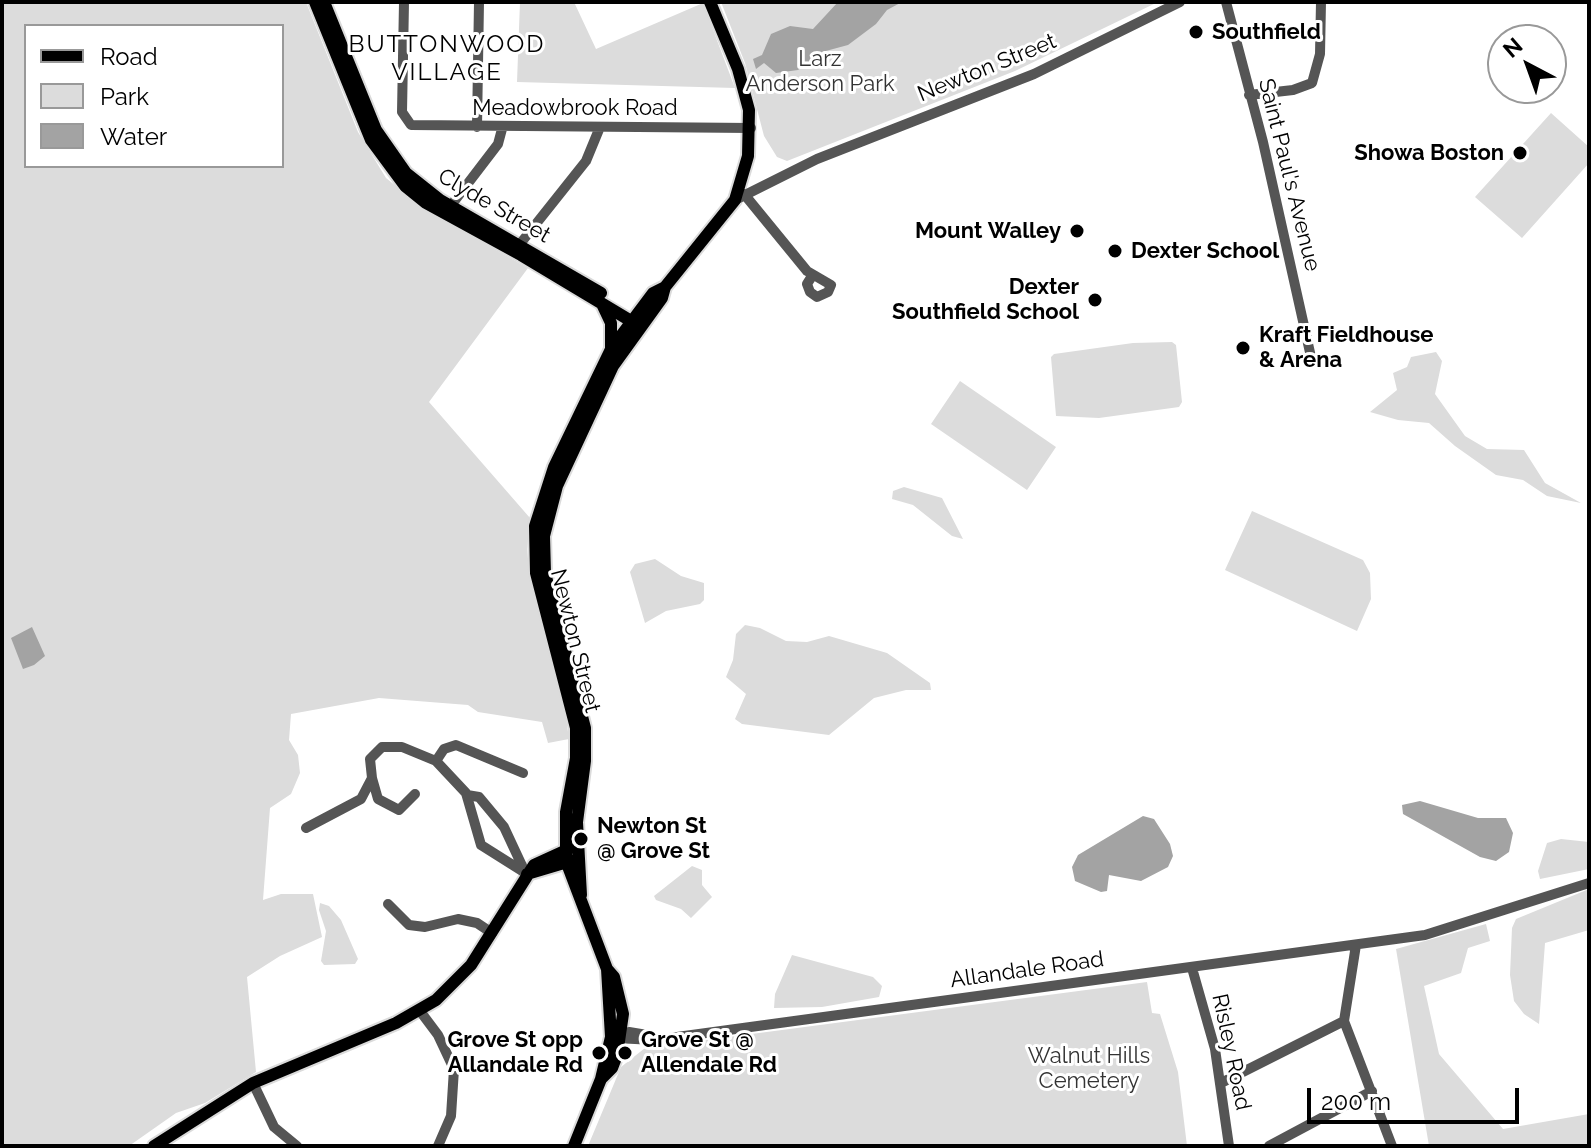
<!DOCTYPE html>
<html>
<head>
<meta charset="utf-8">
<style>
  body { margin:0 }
  #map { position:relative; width:1591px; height:1148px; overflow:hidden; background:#fff; font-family:Raleway,sans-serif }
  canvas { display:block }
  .frame { position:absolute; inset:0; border:4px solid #000; pointer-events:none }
  .legend { position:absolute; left:24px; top:24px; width:260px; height:144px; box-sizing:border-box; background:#fff; border:2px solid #999; margin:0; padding:10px 14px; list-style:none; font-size:24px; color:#000 }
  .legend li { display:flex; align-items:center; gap:16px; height:40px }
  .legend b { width:40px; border:2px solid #999 }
  .north { position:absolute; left:1487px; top:24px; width:80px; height:80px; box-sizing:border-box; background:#fff; border:2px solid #999; border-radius:50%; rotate:319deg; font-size:22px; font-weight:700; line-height:32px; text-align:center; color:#000 }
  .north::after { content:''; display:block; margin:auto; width:28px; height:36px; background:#000; clip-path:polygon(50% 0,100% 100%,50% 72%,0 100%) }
  .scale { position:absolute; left:1307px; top:1088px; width:212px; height:36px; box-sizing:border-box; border:4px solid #000; border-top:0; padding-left:10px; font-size:24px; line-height:28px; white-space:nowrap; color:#000; -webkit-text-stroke:6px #fff; paint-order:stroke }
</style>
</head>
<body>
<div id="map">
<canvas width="1591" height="1148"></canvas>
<div class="frame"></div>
<ul class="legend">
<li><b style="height:10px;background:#000"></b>Road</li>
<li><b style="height:22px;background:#dcdcdc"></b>Park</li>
<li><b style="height:22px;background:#a3a3a3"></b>Water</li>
</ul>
<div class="north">N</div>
<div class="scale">200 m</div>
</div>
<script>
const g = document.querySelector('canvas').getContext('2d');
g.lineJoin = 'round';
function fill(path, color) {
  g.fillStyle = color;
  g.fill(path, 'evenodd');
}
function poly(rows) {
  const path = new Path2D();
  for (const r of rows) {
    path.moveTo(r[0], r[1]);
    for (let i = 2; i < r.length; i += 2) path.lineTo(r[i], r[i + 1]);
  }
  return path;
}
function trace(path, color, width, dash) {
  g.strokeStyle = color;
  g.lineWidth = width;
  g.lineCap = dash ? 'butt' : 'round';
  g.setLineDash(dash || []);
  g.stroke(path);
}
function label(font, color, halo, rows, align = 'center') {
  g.font = font + ' Raleway,sans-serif';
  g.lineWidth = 6;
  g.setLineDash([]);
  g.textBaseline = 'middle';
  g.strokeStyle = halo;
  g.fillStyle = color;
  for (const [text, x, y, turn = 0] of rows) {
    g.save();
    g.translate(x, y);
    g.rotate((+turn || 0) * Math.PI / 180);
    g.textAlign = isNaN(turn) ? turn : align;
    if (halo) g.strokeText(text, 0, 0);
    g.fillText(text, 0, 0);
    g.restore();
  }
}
const green = poly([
  [2,2,306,2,358,132,386,178,428,212,528,268,429,402,530,518,527,549,530,579,564,703,569,739,548,743,542,722,478,712,468,705,379,698,291,714,289,740,298,755,300,773,291,794,270,808,263,900,281,894,313,894,322,937,280,956,247,977,256,1072,205,1103,176,1113,129,1146,2,1146],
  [26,26,282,26,282,166,26,166],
  [520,2,574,2,596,49,703,3,735,88,517,82],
  [721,2,1158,2,1015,71,787,161,777,157,764,136,745,63],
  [1551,113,1589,147,1589,163,1522,238,1475,197],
  [1172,342,1176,345,1182,402,1179,407,1099,418,1056,416,1051,357,1054,354,1133,343],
  [1436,352,1442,361,1435,394,1465,436,1487,449,1524,450,1545,483,1581,503,1547,496,1523,480,1496,475,1455,446,1429,423,1398,420,1370,412,1397,390,1393,373,1407,367,1411,357],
  [960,381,1056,447,1027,490,931,424],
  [904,487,942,498,963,539,952,536,913,505,892,499,893,491],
  [1252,511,1363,560,1370,573,1371,599,1357,631,1225,570],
  [655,559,681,576,704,583,704,600,700,604,666,611,645,623,630,572,635,564],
  [745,625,760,628,786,641,807,642,829,636,887,653,930,683,931,690,906,690,874,698,829,735,742,724,735,719,746,694,726,677,733,660,736,634],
  [1561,839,1589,842,1589,869,1540,879,1538,871,1547,843],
  [692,866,702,870,702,885,712,897,691,918,681,909,656,900,654,896],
  [1589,889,1589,930,1545,943,1539,1024,1524,1014,1514,1001,1510,975,1512,928,1516,919],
  [320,903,329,906,341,920,358,959,355,964,324,965,321,961,326,931,319,910],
  [1486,924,1490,941,1468,948,1461,973,1424,986,1439,1054,1503,1129,1589,1114,1589,1146,1429,1146,1396,949],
  [792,955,873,977,882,986,879,997,822,1007,774,1008,775,994],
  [1147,982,1152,1013,1160,1014,1178,1072,1187,1146,588,1146,621,1067,645,1048]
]);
const water = poly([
  [838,2,902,2,887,10,876,24,848,45,822,52,798,70,776,73,764,63,756,69,753,59,762,55,771,34,790,26,813,29],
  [32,627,45,656,34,665,23,669,11,638],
  [1420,801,1478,818,1506,818,1513,833,1509,852,1496,861,1480,857,1403,814,1402,805],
  [1143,816,1154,819,1170,844,1173,856,1168,867,1141,881,1109,875,1107,891,1101,892,1075,881,1072,867,1078,855]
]);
const minor = poly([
  [404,2,402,112,411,125,751,128],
  [1226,2,1263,142,1311,357],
  [1249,95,1293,90,1312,83,1320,54,1321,2],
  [477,127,479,2],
  [744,194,807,271,831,285,828,292,817,297,810,292,807,284,812,276],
  [735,200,817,159,1034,74,1180,2],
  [446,212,498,144,502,129],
  [516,249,586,161,600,127],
  [436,761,444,749,456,745,523,773],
  [372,778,370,759,382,747,402,747,436,761,466,793,481,845,527,874],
  [467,795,479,797,504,827,525,872],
  [306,828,361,799,372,778,378,799,399,810,415,794],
  [388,904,409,925,425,927,458,919,477,923,492,933],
  [1356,945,1344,1021,1392,1146],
  [1192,968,1215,1049,1229,1146],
  [420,1011,438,1035,454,1069,451,1116,438,1146],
  [614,1036,629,1032,653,1036],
  [615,1038,655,1040,1425,935,1589,883],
  [253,1083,274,1127,297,1146],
  [1221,1083,1344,1021],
  [1269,1146,1372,1091]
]);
const major = poly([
  [315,2,371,140,405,186,426,203,521,255,636,324],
  [324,2,376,130,406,173,440,200,601,293],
  [602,304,611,323,611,348],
  [527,874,574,860],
  [581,895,577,822,585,761,585,728,545,573,544,536,557,486,613,366,662,298,665,287,735,200,748,156,749,110,738,69,710,2],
  [601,1079,612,1068,617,1055,623,1014,614,977,607,969,566,861,566,812,576,758,576,728,536,573,535,526,554,467,611,349,653,293,665,287],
  [154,1146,253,1083,396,1023,436,1000,471,965,534,865,569,849],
  [574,1146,601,1079,611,1037,607,969]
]);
const markers = [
  [1196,32,8,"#000"],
  [1520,153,8,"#000"],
  [1077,231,8,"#000"],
  [1115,251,8,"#000"],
  [1095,300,8,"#000"],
  [1243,348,8,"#000"],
  [581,839,8,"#000"],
  [599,1053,8,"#000"],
  [625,1053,8,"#000"]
];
const poiNames = [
  ["Southfield",1212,32],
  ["Showa Boston",1504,153,"right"],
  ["Mount Walley",1061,231,"right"],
  ["Dexter School",1131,251],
  ["Dexter",1079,287,"right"],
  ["Southfield School",1079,312,"right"],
  ["Kraft Fieldhouse",1259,335],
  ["& Arena",1259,360],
  ["Newton St",597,826],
  ["@ Grove St",597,851],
  ["Grove St opp",583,1040,"right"],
  ["Allandale Rd",583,1065,"right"],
  ["Grove St @",641,1040],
  ["Allendale Rd",641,1065]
];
const parkNames = [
  ["Larz",820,59],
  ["Anderson Park",820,84],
  ["Walnut Hills",1089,1056],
  ["Cemetery",1089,1081]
];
const streetNames = [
  ["Newton Street",987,68,-22],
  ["Meadowbrook Road",575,108],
  ["Saint Paul's Avenue",1289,175,76],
  ["Clyde Street",494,206,30],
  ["Newton Street",575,641,76],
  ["Allandale Road",1027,970,-8],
  ["Risley Road",1231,1052,78]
];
const neighbourhoodNames = [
  ["BUTTONWOOD",447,45],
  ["VILLAGE",447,73]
];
fill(green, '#dcdcdc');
fill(water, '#a3a3a3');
trace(major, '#dbdbdb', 16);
trace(minor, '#555', 10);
trace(major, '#000', 12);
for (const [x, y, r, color] of markers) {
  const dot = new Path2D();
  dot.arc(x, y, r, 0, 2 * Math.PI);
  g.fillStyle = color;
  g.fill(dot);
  trace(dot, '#fff', 3);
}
label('bold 22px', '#000', '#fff', poiNames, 'left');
label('22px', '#333', '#fff', parkNames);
label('22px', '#000', '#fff', streetNames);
g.letterSpacing = '2px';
label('24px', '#000', '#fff', neighbourhoodNames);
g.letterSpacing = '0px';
</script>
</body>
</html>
